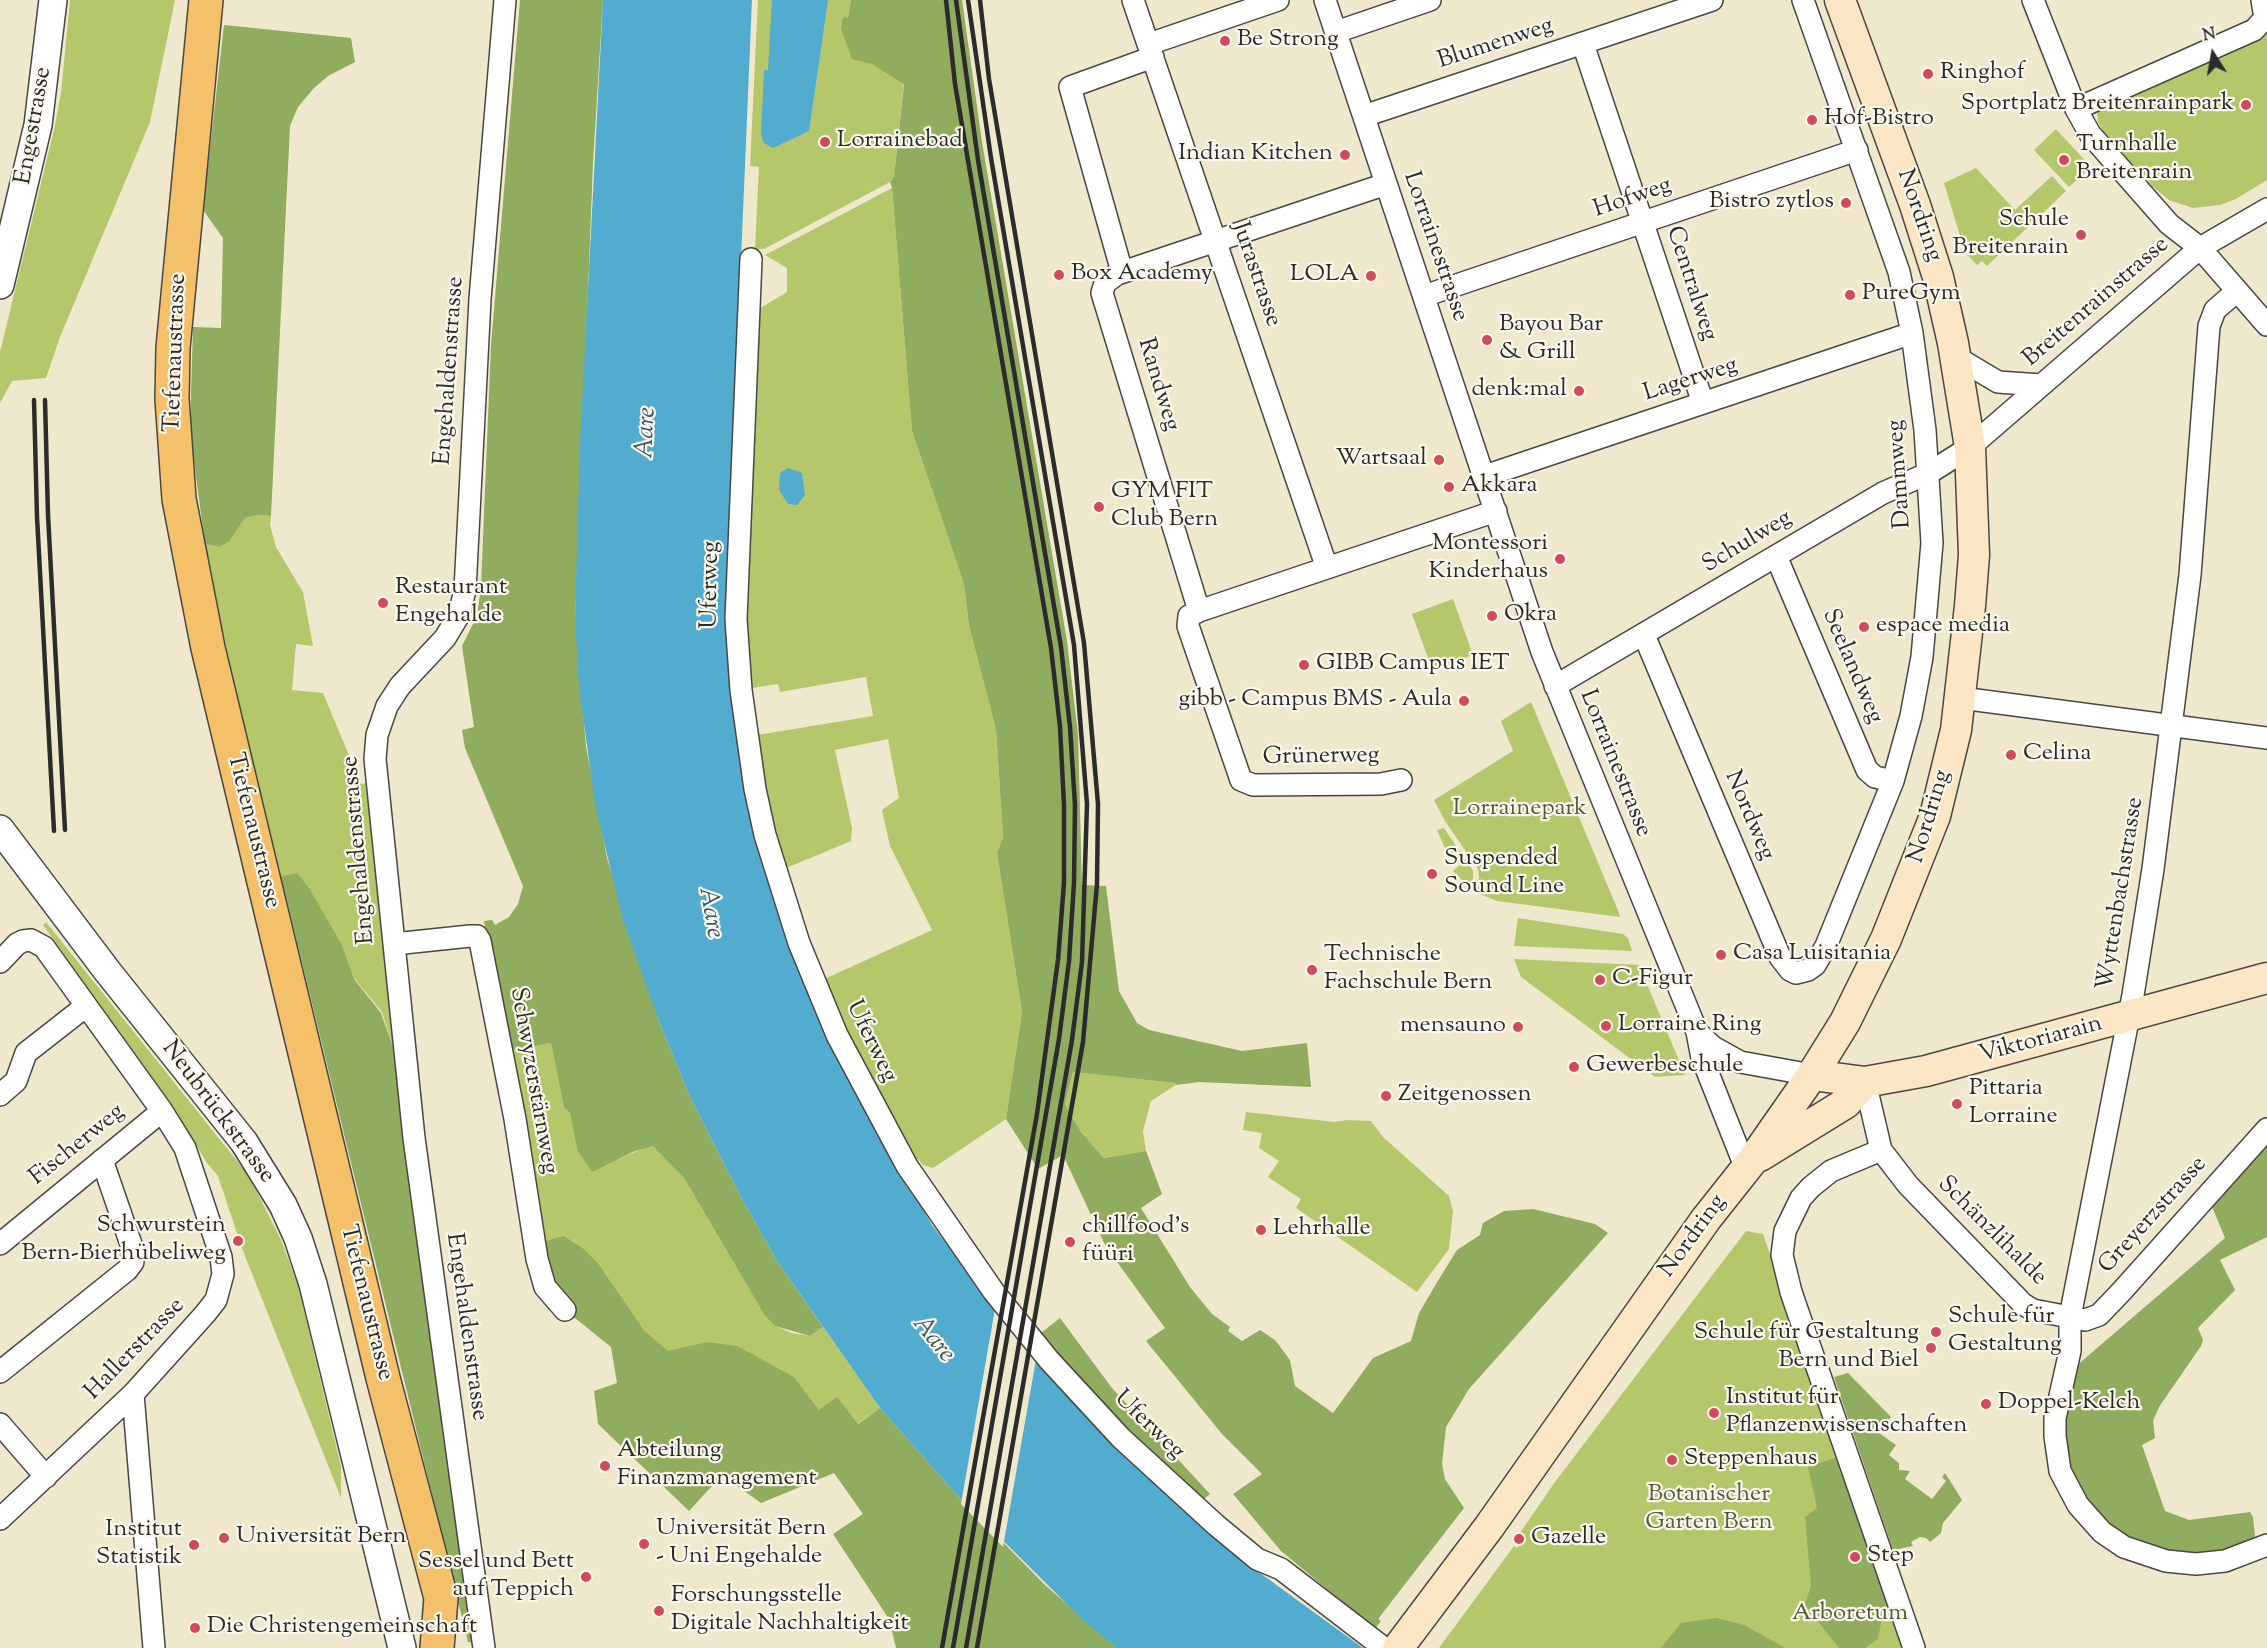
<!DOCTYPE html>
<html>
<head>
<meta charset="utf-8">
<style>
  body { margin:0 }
  #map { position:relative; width:2267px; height:1648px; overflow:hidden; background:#f0e8cd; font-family:"Sorts Mill Goudy",serif }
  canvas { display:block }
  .north { position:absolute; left:2183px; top:24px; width:60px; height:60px; -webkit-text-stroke:4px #fbf7ec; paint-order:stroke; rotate:349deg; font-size:16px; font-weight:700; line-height:24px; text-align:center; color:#2b2b2b }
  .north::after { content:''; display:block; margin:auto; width:21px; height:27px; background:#2b2b2b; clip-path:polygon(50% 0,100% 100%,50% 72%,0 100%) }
</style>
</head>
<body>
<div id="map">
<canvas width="2267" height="1648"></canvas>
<div class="north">N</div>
</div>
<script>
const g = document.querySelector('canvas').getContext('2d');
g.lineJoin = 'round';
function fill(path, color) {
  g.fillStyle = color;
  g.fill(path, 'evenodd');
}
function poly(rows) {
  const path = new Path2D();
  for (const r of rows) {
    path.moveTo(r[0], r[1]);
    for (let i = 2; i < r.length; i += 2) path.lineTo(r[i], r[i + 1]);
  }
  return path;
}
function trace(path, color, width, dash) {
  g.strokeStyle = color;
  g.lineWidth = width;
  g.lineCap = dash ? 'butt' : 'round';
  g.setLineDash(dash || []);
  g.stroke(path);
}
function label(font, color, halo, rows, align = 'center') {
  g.font = font + ' "Sorts Mill Goudy",serif';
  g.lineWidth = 4.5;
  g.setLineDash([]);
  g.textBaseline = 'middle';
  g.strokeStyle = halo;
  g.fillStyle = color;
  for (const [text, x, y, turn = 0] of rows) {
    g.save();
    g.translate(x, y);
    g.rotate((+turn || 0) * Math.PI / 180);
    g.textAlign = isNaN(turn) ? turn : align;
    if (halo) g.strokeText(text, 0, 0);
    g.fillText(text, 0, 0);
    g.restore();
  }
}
const green = poly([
  [70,0,175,0,150,122,60,337,46,378,12,381,0,403,0,352,54,130,61,93],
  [758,0,851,0,848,18,908,42,894,178,890,182,764,249,755,249,759,167,750,166],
  [2267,34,2267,180,2236,199,2220,205,2193,208,2169,200,2152,186,2104,132,2098,122,2097,111,2104,104],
  [2056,129,2091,167,2069,187,2034,150],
  [1976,168,2015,210,2052,176,2066,191,1987,266,1982,261,1977,265,1965,252,1944,183],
  [892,188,912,431,964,584,969,626,996,729,1003,837,997,853,1022,1012,1006,1119,933,1168,923,1165,918,1159,911,1164,820,981,932,930,890,846,882,810,899,798,888,739,835,750,852,828,851,841,779,871,751,736,873,716,866,677,780,692,778,684,745,689,751,336,760,336,760,313,752,313,787,292,787,268,765,255],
  [258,515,271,516,270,525,276,547,303,592,313,646,296,644,292,690,323,693,361,784,368,783,395,1047,393,1047,382,1012,353,977,342,945,297,873,281,876,224,638,205,544,219,547,229,542,245,518],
  [1453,599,1473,655,1432,669,1412,614],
  [1531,702,1619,913,1620,917,1497,901,1472,891,1479,879,1478,869,1445,821,1434,800,1513,751,1501,721],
  [1444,828,1473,871,1473,878,1469,887,1453,871,1460,865,1445,848,1437,830],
  [1518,918,1623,934,1628,938,1632,951,1514,946],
  [46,922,245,1171,260,1198,281,1240,298,1285,341,1467,341,1498,243,1251,218,1176,207,1163,173,1106,43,925],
  [1514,959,1639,965,1685,1075,1655,1077,1521,977],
  [551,1043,564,1108,570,1113,577,1150,592,1171,648,1146,653,1146,666,1157,684,1178,765,1316,775,1326,792,1333,810,1336,823,1327,880,1408,857,1424,819,1410,794,1377,707,1342,668,1352,644,1330,598,1263,585,1250,535,1244,502,1052],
  [1073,1072,1175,1083,1176,1085,1151,1101,1143,1131,1146,1151,1104,1158,1081,1132,1065,1104],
  [1246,1112,1334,1122,1347,1120,1371,1121,1383,1137,1449,1196,1453,1211,1449,1249,1417,1292,1296,1208,1301,1199,1268,1177,1279,1161,1259,1148,1262,1133,1243,1130],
  [1746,1231,1763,1234,1905,1648,1439,1648,1514,1546,1517,1548,1522,1540,1517,1537,1555,1482]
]);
const forest = poly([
  [520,0,603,0,593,163,575,618,586,747,607,858,658,1019,691,1099,741,1197,777,1261,823,1327,810,1336,775,1326,765,1316,684,1178,653,1146,635,1151,592,1172,577,1150,570,1113,564,1108,551,1043,502,1052,484,921,492,920,495,925,509,917,518,904,523,886,465,748,462,730,474,727,462,646,477,616,481,587,491,345],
  [851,0,962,0,982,142,1067,641,1078,734,1082,885,1106,886,1119,991,1137,1023,1149,1030,1242,1051,1307,1043,1311,1087,1199,1082,1176,1085,1175,1083,1073,1072,1065,1104,1081,1132,1104,1158,1146,1151,1162,1194,1141,1208,1190,1287,1212,1314,1230,1327,1228,1331,1242,1341,1260,1330,1275,1340,1290,1360,1295,1386,1333,1413,1373,1358,1411,1341,1419,1313,1439,1279,1457,1250,1480,1235,1483,1223,1504,1211,1533,1209,1595,1224,1608,1233,1469,1389,1446,1427,1442,1464,1445,1479,1464,1508,1378,1619,1381,1621,1375,1629,1281,1551,1233,1494,1262,1474,1222,1434,1146,1341,1165,1328,1112,1255,1116,1252,1110,1244,1106,1247,1063,1155,1038,1169,1006,1119,1022,1012,997,853,1003,837,996,729,969,626,964,584,912,431,892,188,890,182,894,177,904,84,872,64,852,59,841,29,843,17,848,18],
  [224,25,351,38,355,62,328,76,314,88,298,107,290,126,271,516,258,515,245,518,229,542,219,547,205,544,191,439,191,392,193,327,221,328,223,238,203,210],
  [297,873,309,888,342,945,354,979,381,1013,393,1047,395,1047,475,1643,468,1642,281,876],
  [2267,1144,2267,1237,2220,1260,2235,1290,2198,1328,2203,1340,2201,1346,2159,1407,2153,1421,2155,1438,2142,1445,2165,1511,2189,1520,2250,1512,2253,1517,2255,1536,2249,1544,2208,1555,2176,1554,2130,1541,2092,1511,2069,1470,2064,1423,2075,1367,2225,1238,2211,1204],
  [564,1236,585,1250,598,1263,644,1330,668,1351,707,1342,737,1346,794,1377,819,1410,837,1397,858,1424,880,1408,956,1494,1044,1584,1117,1648,896,1648,889,1619,833,1534,863,1514,834,1473,761,1503,722,1475,689,1511,598,1424,594,1391,617,1383,611,1347,565,1310,535,1244],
  [1060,1318,1112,1388,1210,1494,1199,1503,1036,1337],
  [1848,1373,1891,1417,1879,1433,1896,1445,1889,1455,1899,1463,1899,1470,1910,1471,1905,1479,1932,1499,1946,1481,1942,1477,1945,1473,1962,1500,1943,1523,1941,1533,1930,1542,1926,1538,1920,1537,1911,1542,1913,1546,1893,1550,1834,1377],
  [1838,1457,1890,1605,1884,1606,1878,1639,1865,1648,1839,1648,1805,1605,1811,1585,1805,1517,1817,1508,1808,1467],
  [1716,1618,1744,1625,1785,1648,1661,1648,1681,1623]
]);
const water = poly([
  [603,0,752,0,739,307,732,698,739,753,765,872,816,1012,847,1077,932,1225,1004,1319,1088,1419,1214,1536,1260,1573,1363,1648,1117,1648,1085,1622,956,1494,880,1408,777,1261,741,1197,691,1099,658,1019,622,917,595,804,579,687,575,618,580,443],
  [772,0,828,0,809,131,773,148,764,143,761,135,764,70,768,70],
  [788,468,802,473,805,495,797,505,788,504,779,490,780,473]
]);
const pier = poly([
  [996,1303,1037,1354,1003,1547,961,1504]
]);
const minor = poly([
  [1133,0,1327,568],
  [1325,0,1542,652,1697,1032,1702,1058,1746,1169],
  [2033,0,2076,109,2090,134,2169,224,2200,248,2267,325],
  [1336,32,1430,0],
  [1149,44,1278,0],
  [1583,44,1703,403],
  [2076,109,2254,30,2265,18,2262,0],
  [1364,116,1712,0],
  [1386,184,1117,274,1105,283,1102,293,1199,611,1189,616,1188,626,1241,780,1253,785,1381,784,1401,780],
  [751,259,736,619,741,690,755,789,765,835,799,943,837,1035,907,1166,994,1292,1049,1360,1121,1438,1216,1525,1257,1559,1281,1569,1384,1648],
  [1122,272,1070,87,1153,57],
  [2237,291,2215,310,2209,326,2190,575,2153,869,2133,995,2070,1317,2070,1351,2055,1418,2055,1436,2060,1471,2078,1505,2102,1532,2124,1547,2166,1561,2196,1564,2225,1561,2267,1545],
  [1424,296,1857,150],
  [1956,357,1998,382,2041,385],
  [1485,476,1912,333],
  [1776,556,1867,770,1875,777,1893,781],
  [1199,611,1496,511],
  [1644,635,1780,957,1790,970,1796,973,1808,970,1815,965,1826,946,1893,781,1911,716,1922,657,1932,543,1925,430,1912,333,1899,272,1803,0],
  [1555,686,1883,493,1929,473,1970,447,2200,248,2267,209],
  [1961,698,2267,738],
  [394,944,470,936,477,936,480,941,515,1119,537,1259,545,1287,565,1310],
  [0,962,17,944,23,941,31,940,44,947,162,1111,185,1148,221,1257,223,1274,216,1300,205,1314,133,1394,0,1519],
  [1697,1032,1713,1047,1740,1062,1812,1075],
  [1865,1082,1881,1150,1908,1185,2023,1304,2033,1310,2085,1320,2099,1315,2121,1292,2267,1129],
  [0,1095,16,1081,26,1053,86,1006],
  [1881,1150,1831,1171,1811,1187,1801,1198,1785,1231,1782,1255,1791,1292,1914,1648],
  [0,1244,162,1111],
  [0,1372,127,1270,133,1262,132,1247,102,1160],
  [133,1394,154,1648],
  [0,1424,46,1477],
  [484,1648,414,1138,375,759,377,735,387,706,400,686,445,638,459,615,465,590,480,299,505,0]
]);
const tertiary = poly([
  [0,285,38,125,53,0],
  [0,829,108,972,244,1142,283,1205,298,1238,313,1284,402,1648]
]);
const secondary = poly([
  [1812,1075,1865,1082,1926,1071,2267,978],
  [1760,1156,1846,1103,1865,1082],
  [1398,1648,1489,1527,1706,1219,1752,1161,1812,1075,1845,1022,1886,939,1935,816,1956,730,1970,606,1974,555,1970,447,1953,343,1938,277,1915,205,1840,0]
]);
const primary = poly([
  [206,0,173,348,172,399,179,499,208,648,383,1378,441,1598,437,1648]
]);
const rail = poly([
  [34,400,37,517,54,831],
  [45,400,48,515,65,830],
  [942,1648,1037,1114,1058,960,1064,883,1064,805,1060,727,1051,648,955,84,946,0],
  [953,1648,1059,1039,1069,961,1074,883,1075,805,1070,727,1061,647,978,160,956,0],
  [966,1648,1072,1040,1082,962,1087,804,1074,645,991,158,968,0],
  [977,1648,1083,1042,1097,884,1098,804,1084,643,989,79,980,0]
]);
const markers = [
  [1225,41,6,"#d1495b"],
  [1928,74,6,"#d1495b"],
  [2246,105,6,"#d1495b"],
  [1812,120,6,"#d1495b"],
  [825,142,6,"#d1495b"],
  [1345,155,6,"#d1495b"],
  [2064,160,6,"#d1495b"],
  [1846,203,6,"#d1495b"],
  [2081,235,6,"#d1495b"],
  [1059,275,6,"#d1495b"],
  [1371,276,6,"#d1495b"],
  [1850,295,6,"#d1495b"],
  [1487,340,6,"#d1495b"],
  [1579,391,6,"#d1495b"],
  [1439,460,6,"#d1495b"],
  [1449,487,6,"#d1495b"],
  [1099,507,6,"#d1495b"],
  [1560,559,6,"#d1495b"],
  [383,603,6,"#d1495b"],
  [1492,616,6,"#d1495b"],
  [1864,627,6,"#d1495b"],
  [1304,665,6,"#d1495b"],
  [1464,701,6,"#d1495b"],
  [2011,755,6,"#d1495b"],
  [1432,874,6,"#d1495b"],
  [1721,955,6,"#d1495b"],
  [1312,970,6,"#d1495b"],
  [1600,980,6,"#d1495b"],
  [1606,1026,6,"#d1495b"],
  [1518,1027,6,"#d1495b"],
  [1574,1067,6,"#d1495b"],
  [1386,1096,6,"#d1495b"],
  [1957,1104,6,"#d1495b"],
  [1261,1230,6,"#d1495b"],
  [238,1241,6,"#d1495b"],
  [1070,1242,6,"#d1495b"],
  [1936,1332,6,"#d1495b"],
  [1931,1348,6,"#d1495b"],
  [1986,1404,6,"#d1495b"],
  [1714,1413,6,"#d1495b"],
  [1672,1460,6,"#d1495b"],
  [605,1466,6,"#d1495b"],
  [224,1538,6,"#d1495b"],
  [1519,1539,6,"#d1495b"],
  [644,1544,6,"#d1495b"],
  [194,1545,6,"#d1495b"],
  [1855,1557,6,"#d1495b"],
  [586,1577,6,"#d1495b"],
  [659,1611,6,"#d1495b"],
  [195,1628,6,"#d1495b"]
];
const poiNames = [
  ["Be Strong",1237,41],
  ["Ringhof",1940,74],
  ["Sportplatz Breitenrainpark",2234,105,"right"],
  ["Hof-Bistro",1824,120],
  ["Lorrainebad",837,142],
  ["Turnhalle",2076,146],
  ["Breitenrain",2076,174],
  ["Indian Kitchen",1333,155,"right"],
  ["Bistro zytlos",1834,203,"right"],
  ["Schule",2069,221,"right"],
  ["Breitenrain",2069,249,"right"],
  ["Box Academy",1071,275],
  ["LOLA",1359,276,"right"],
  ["PureGym",1862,295],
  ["Bayou Bar",1499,326],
  ["& Grill",1499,354],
  ["denk:mal",1567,391,"right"],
  ["Wartsaal",1427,460,"right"],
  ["Akkara",1461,487],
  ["GYM FIT",1111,493],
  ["Club Bern",1111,521],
  ["Montessori",1548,545,"right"],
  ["Kinderhaus",1548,573,"right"],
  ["Restaurant",395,589],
  ["Engehalde",395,617],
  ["Okra",1504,616],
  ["espace media",1876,627],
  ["GIBB Campus IET",1316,665],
  ["gibb - Campus BMS - Aula",1452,701,"right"],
  ["Celina",2023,755],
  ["Suspended",1444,860],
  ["Sound Line",1444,888],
  ["Casa Luisitania",1733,955],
  ["Technische",1324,956],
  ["Fachschule Bern",1324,984],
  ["C-Figur",1612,980],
  ["Lorraine Ring",1618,1026],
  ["mensauno",1506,1027,"right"],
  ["Gewerbeschule",1586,1067],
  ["Pittaria",1969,1090],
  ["Lorraine",1969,1118],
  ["Zeitgenossen",1398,1096],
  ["Schwurstein",226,1227,"right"],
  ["Bern-Bierhübeliweg",226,1255,"right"],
  ["chillfood’s",1082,1228],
  ["füüri",1082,1256],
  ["Lehrhalle",1273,1230],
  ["Schule für",1948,1318],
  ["Gestaltung",1948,1346],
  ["Schule für Gestaltung",1919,1334,"right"],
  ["Bern und Biel",1919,1362,"right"],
  ["Institut für",1726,1399],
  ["Pflanzenwissenschaften",1726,1427],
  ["Doppel-Kelch",1998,1404],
  ["Abteilung",617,1452],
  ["Finanzmanagement",617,1480],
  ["Steppenhaus",1684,1460],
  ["Universität Bern",656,1530],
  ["- Uni Engehalde",656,1558],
  ["Institut",182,1531,"right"],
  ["Statistik",182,1559,"right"],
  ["Universität Bern",236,1538],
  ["Gazelle",1531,1539],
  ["Step",1867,1557],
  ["Sessel und Bett",574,1563,"right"],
  ["auf Teppich",574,1591,"right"],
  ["Forschungsstelle",671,1597],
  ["Digitale Nachhaltigkeit",671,1625],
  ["Die Christengemeinschaft",207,1628]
];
const streetNames = [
  ["Blumenweg",1496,45,-18],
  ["Engestrasse",35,126,-80],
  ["Hofweg",1633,199,-19],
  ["Nordring",1918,216,71],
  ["Lorrainestrasse",1434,247,71],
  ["Jurastrasse",1255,275,71],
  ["Centralweg",1690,284,72],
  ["Breitenrainstrasse",2097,303,-41],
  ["Tiefenaustrasse",177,353,-88],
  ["Engehaldenstrasse",451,371,-86],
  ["Lagerweg",1691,381,-18],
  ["Randweg",1157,385,73],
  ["Dammweg",1901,474,-94],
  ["Schulweg",1748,543,-31],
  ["Uferweg",712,585,-89],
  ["Seelandweg",1851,667,67],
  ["Grünerweg",1321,758,-1],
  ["Lorrainestrasse",1614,764,68],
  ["Nordweg",1748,816,67],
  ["Nordring",1931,817,-73],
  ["Tiefenaustrasse",252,831,76],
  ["Engehaldenstrasse",360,850,-95],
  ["Wyttenbachstrasse",2122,894,-81],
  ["Viktoriarain",2041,1041,-15],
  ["Uferweg",870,1042,64],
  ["Schwyzerstärnweg",532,1081,80],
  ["Neubrückstrasse",217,1113,53],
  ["Fischerweg",78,1146,-39],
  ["Greyerzstrasse",2154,1216,-48],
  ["Schänzlihalde",1991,1232,45],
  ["Nordring",1694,1237,-54],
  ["Tiefenaustrasse",365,1303,76],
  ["Engehaldenstrasse",465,1327,82],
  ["Hallerstrasse",136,1350,-46],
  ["Uferweg",1148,1426,44]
];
const parkNames = [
  ["Lorrainepark",1520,810],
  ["Botanischer",1709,1496],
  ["Garten Bern",1709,1524],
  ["Arboretum",1850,1615]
];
const waterNames = [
  ["Aare",648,433,-87],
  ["Aare",709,913,80],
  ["Aare",932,1340,51]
];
fill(green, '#b4c76b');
fill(forest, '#8fac5f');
fill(water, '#52acd0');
fill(pier, '#f0e8cd');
trace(minor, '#494743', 24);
trace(tertiary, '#494743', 30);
trace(secondary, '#494743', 33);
trace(primary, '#494743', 36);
trace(minor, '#fff', 21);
trace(tertiary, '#fff', 27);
trace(secondary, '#fbe6c3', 30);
trace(primary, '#f4c16a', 33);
trace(rail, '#2b2b2b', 4.5);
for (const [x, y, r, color] of markers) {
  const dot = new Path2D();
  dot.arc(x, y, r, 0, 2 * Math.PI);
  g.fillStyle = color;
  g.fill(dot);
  trace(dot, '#fbf7ec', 2);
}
label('24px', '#2b2b2b', '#fbf7ec', poiNames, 'left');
label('24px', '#2b2b2b', '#fbf7ec', streetNames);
label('24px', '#545a3e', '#fbf7ec', parkNames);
label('italic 26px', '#395865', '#fbf7ec', waterNames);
</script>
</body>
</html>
